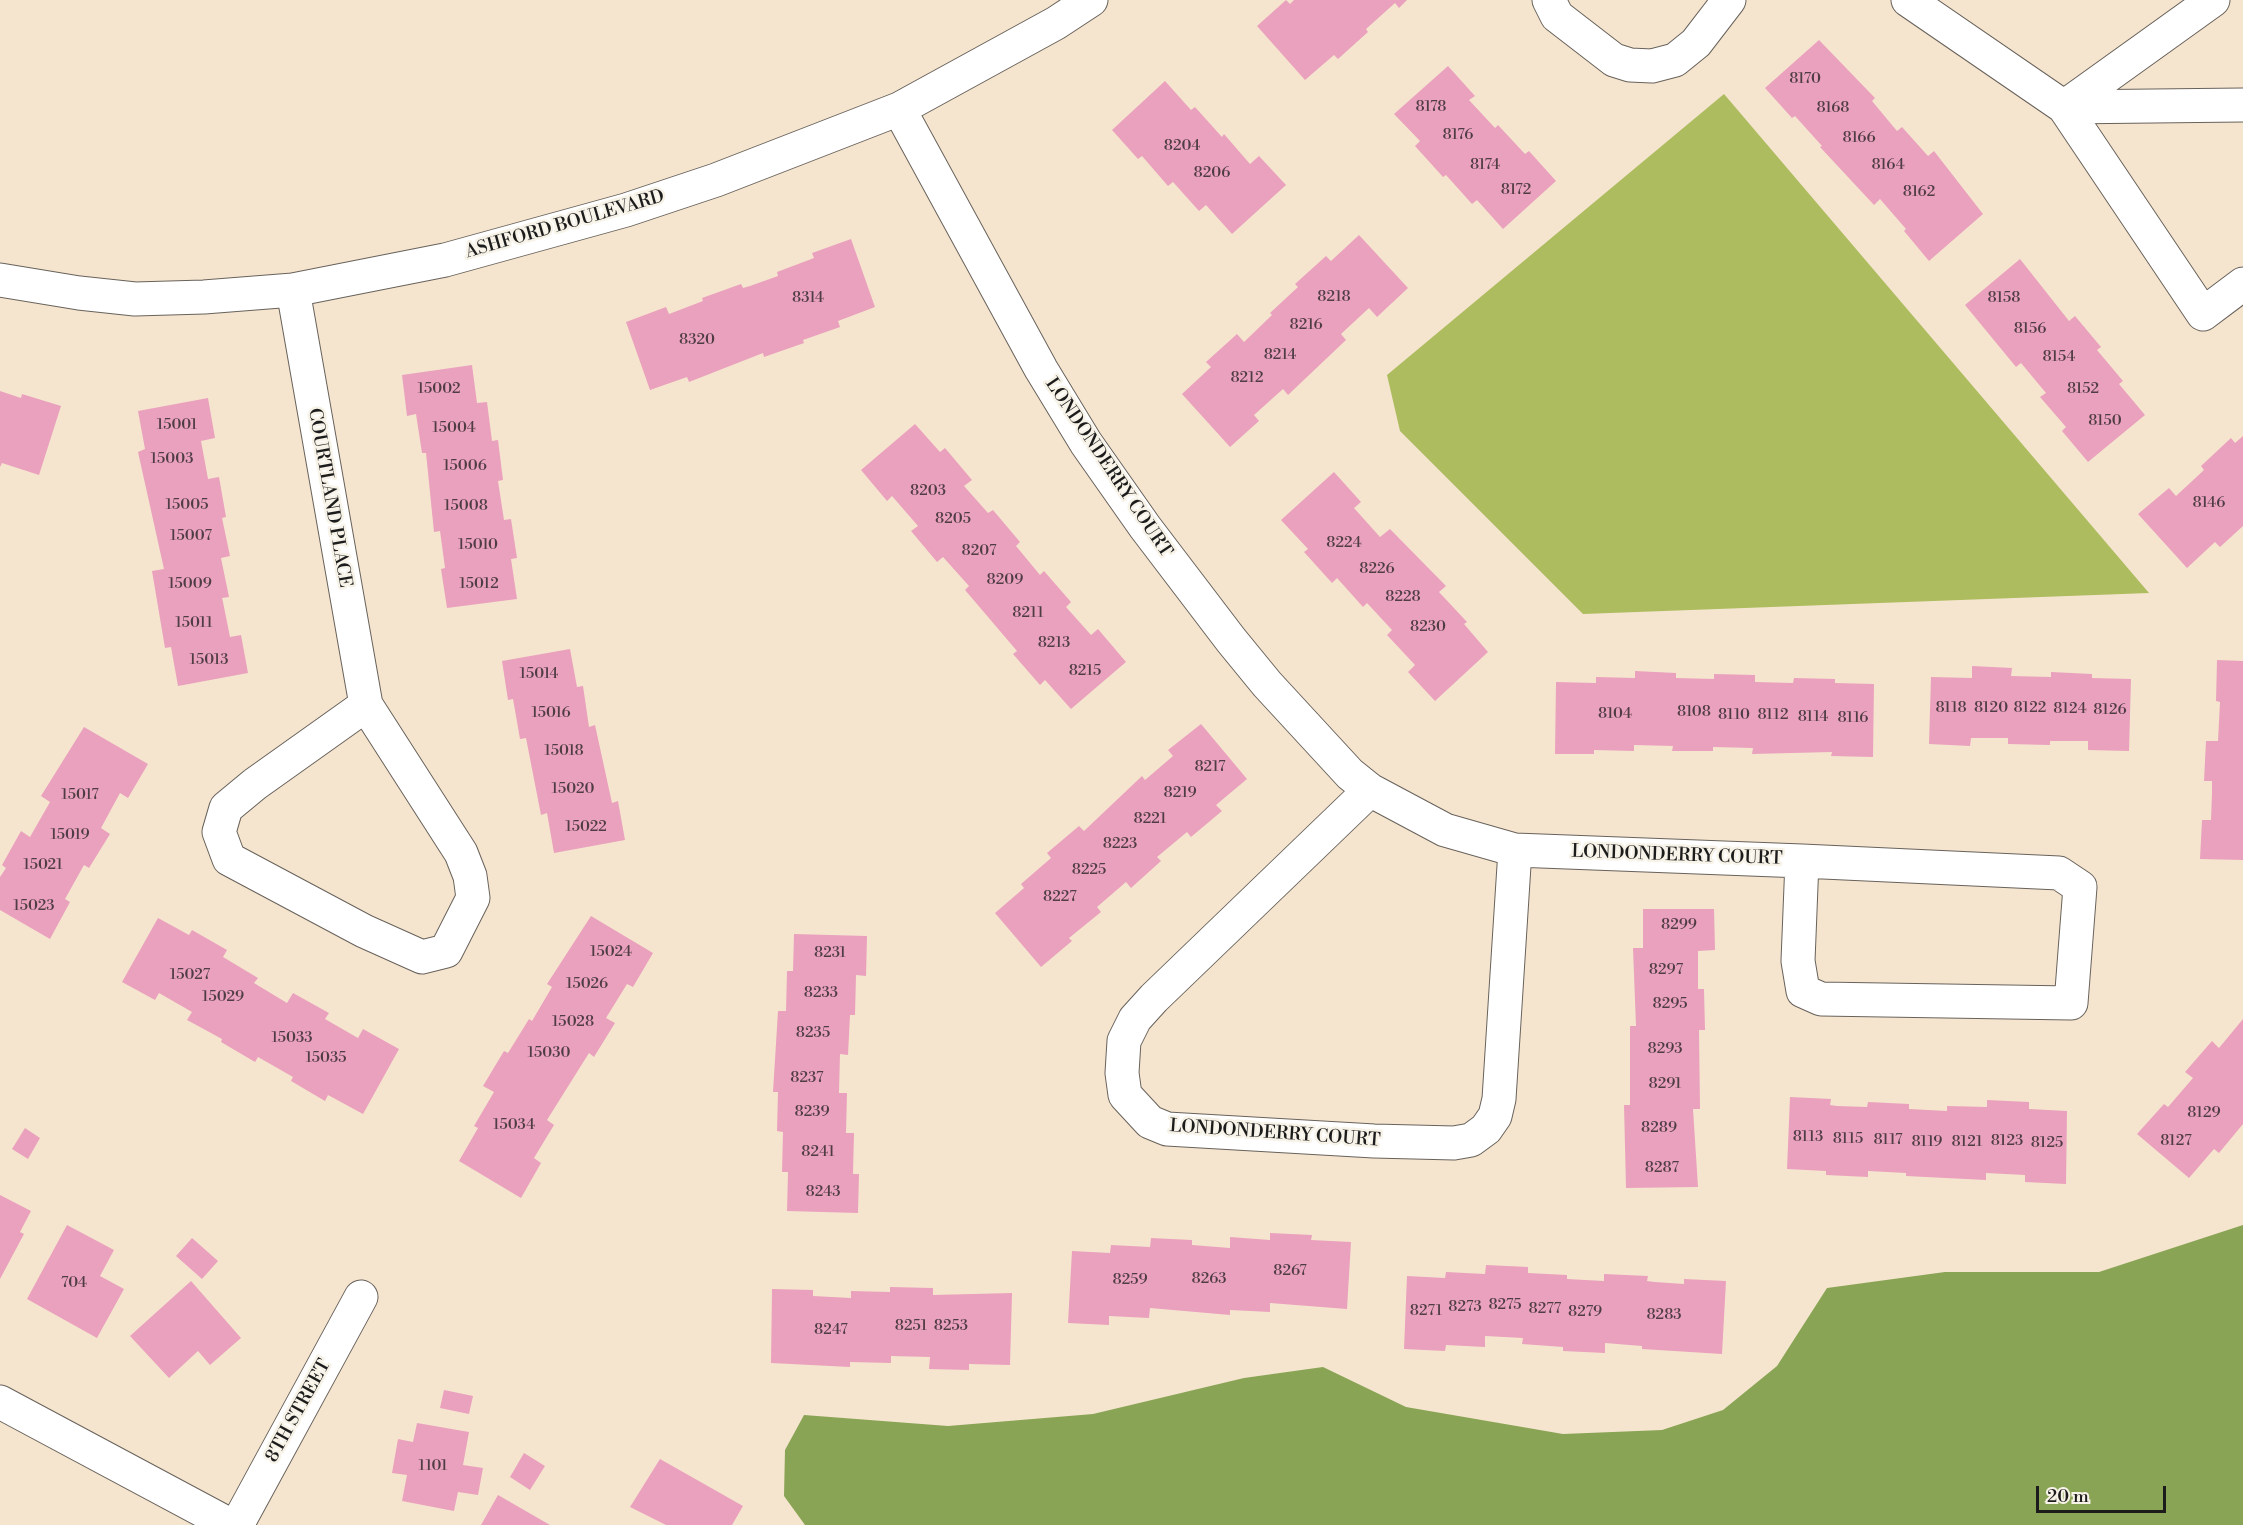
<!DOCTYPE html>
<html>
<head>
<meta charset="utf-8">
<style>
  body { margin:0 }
  #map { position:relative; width:2243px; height:1525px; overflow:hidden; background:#f5e5cf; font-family:"Libre Bodoni",serif }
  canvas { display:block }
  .scale { position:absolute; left:2036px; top:1486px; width:130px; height:27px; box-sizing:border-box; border:3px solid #1c1c1c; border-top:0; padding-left:8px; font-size:18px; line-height:21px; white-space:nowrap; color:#1c1c1c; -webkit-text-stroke:4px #f7f3e8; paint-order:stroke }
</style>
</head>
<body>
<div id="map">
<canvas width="2243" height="1525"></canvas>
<div class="scale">20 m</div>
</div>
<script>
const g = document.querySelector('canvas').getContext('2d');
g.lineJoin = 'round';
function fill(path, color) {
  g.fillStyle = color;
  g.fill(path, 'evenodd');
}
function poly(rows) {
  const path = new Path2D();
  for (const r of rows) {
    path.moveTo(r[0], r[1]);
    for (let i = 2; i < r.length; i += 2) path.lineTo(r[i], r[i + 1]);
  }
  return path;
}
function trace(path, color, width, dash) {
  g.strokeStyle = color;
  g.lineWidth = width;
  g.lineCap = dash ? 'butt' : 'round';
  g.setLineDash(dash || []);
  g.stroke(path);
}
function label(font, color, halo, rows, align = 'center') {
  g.font = font + ' "Libre Bodoni",serif';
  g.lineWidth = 5;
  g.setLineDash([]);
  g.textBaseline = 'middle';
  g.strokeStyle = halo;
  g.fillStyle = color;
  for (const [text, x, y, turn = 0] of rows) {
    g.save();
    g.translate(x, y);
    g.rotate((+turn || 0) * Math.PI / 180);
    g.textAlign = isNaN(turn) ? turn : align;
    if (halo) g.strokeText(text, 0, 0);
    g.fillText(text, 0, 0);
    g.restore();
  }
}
const green = poly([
  [1724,94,2149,593,1583,614,1400,431,1387,375]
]);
const forest = poly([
  [2243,1225,2243,1525,805,1525,784,1496,785,1450,804,1415,948,1426,1093,1414,1244,1378,1323,1367,1406,1407,1563,1434,1662,1430,1723,1410,1777,1366,1827,1288,1945,1272,2099,1272]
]);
const building = poly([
  [1286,0,1290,4,1294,0,1407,0,1399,8,1395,3,1366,29,1368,32,1338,59,1334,55,1305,80,1257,26],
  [1819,40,1875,98,1872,101,1897,131,1902,127,1928,156,1934,151,1983,214,1929,261,1904,231,1906,229,1880,199,1874,205,1820,147,1822,146,1795,116,1792,118,1765,88],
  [1448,66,1475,96,1469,100,1495,128,1498,125,1525,154,1529,151,1556,181,1503,229,1477,200,1472,204,1446,175,1443,177,1415,146,1420,141,1394,114],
  [1165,81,1191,110,1195,107,1222,137,1224,134,1250,164,1259,156,1286,185,1232,234,1206,205,1199,211,1173,182,1168,186,1142,156,1138,159,1112,130],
  [1359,235,1408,288,1377,317,1369,308,1341,334,1346,340,1288,395,1283,389,1254,415,1259,421,1230,447,1182,394,1211,367,1206,362,1237,334,1244,342,1272,315,1270,313,1298,287,1295,284,1326,256,1331,261],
  [851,239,875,307,838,321,840,327,803,340,804,343,764,357,763,353,689,382,687,377,650,390,626,322,666,307,669,314,703,301,702,298,741,284,743,288,750,286,778,276,777,272,814,258,812,253],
  [2020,259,2069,321,2075,316,2101,347,2097,350,2123,381,2119,384,2145,415,2088,462,2062,431,2066,427,2040,397,2046,393,2021,363,2016,367,1965,305],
  [472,365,477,403,487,402,492,441,498,440,503,480,498,481,504,520,511,519,517,558,511,559,517,599,447,608,441,569,445,568,440,531,434,532,426,453,422,453,416,414,407,416,402,375],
  [0,391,21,398,22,394,61,406,39,475,2,463,0,467],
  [208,398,215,438,201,441,208,479,219,477,226,517,222,518,230,556,221,558,229,597,222,598,223,602,230,637,241,635,248,673,178,686,171,647,165,648,152,571,164,569,138,452,145,449,138,411],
  [915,424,940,452,945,448,972,480,964,486,988,513,993,510,1020,542,1016,546,1040,575,1044,571,1071,602,1066,607,1091,635,1098,629,1126,662,1071,709,1045,680,1040,685,1013,654,1017,651,965,590,969,586,943,557,937,562,911,531,918,526,892,496,887,501,861,470],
  [2243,436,2243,526,2220,547,2215,542,2187,568,2138,514,2169,488,2176,496,2204,470,2201,466,2231,438,2235,443],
  [1334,472,1361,502,1354,508,1380,537,1390,529,1446,586,1439,592,1467,622,1464,624,1488,652,1435,701,1408,672,1415,665,1387,635,1392,630,1367,603,1363,607,1337,578,1332,583,1304,552,1308,549,1281,520],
  [570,649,577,687,583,686,589,727,595,725,612,803,618,801,625,840,554,853,547,813,541,815,526,738,520,739,513,699,508,700,502,661],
  [2217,660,2243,661,2243,860,2200,859,2202,820,2211,820,2212,793,2212,781,2204,781,2206,741,2218,741,2220,702,2216,701],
  [1972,666,2012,668,2011,676,2051,677,2051,672,2092,674,2092,678,2131,679,2129,751,2088,750,2088,741,2050,741,2050,745,2008,744,2008,738,1971,738,1970,746,1929,744,1931,677,1972,678],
  [1635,671,1676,673,1676,678,1714,679,1714,674,1755,675,1755,682,1793,683,1794,678,1835,679,1835,683,1874,684,1873,757,1831,756,1832,752,1752,754,1753,748,1713,747,1713,751,1672,751,1673,746,1634,745,1634,751,1594,750,1594,754,1555,754,1556,682,1596,683,1596,677,1635,678],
  [1201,724,1247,779,1216,805,1222,811,1191,837,1187,832,1157,857,1161,861,1131,888,1126,882,1097,907,1101,912,1069,938,1072,941,1041,967,995,913,1024,888,1021,884,1051,858,1047,853,1079,826,1084,831,1142,776,1145,780,1173,756,1168,750],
  [84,727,148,764,128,798,120,793,101,828,110,834,89,868,84,865,65,899,70,902,50,939,0,910,0,877,6,868,2,865,21,831,30,837,50,802,41,796],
  [1643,909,1714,909,1715,950,1698,951,1698,989,1704,989,1705,1030,1699,1030,1700,1109,1693,1109,1698,1187,1626,1188,1624,1105,1630,1105,1630,1026,1636,1026,1633,948,1643,948],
  [591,916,653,953,633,987,627,984,606,1018,615,1023,594,1057,589,1053,547,1120,554,1125,534,1158,541,1163,521,1198,459,1161,478,1128,474,1126,494,1092,483,1086,504,1051,508,1053,529,1019,532,1021,552,987,547,984],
  [158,918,189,935,192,930,227,950,223,957,258,978,254,983,287,1003,293,993,329,1013,325,1019,358,1038,363,1029,399,1049,363,1114,328,1095,325,1101,291,1081,293,1077,258,1057,255,1062,221,1042,222,1039,187,1020,192,1012,159,993,155,1000,122,982],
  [794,934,867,936,866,976,856,975,855,1015,850,1015,848,1055,840,1054,839,1093,847,1093,846,1133,854,1133,853,1174,859,1174,858,1213,787,1211,788,1172,782,1172,783,1132,777,1131,778,1092,773,1092,778,1011,786,1011,787,971,793,971],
  [2243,1019,2243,1124,2219,1153,2214,1149,2189,1178,2137,1134,2164,1104,2168,1107,2193,1078,2185,1072,2212,1041,2219,1048],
  [1790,1097,1831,1099,1830,1105,1837,1106,1867,1107,1868,1102,1909,1104,1909,1109,1947,1111,1947,1106,1987,1107,1987,1100,2029,1102,2029,1109,2067,1111,2066,1184,2025,1182,2025,1175,1986,1173,1986,1180,1906,1176,1906,1173,1868,1171,1868,1177,1826,1175,1826,1171,1787,1169],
  [25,1128,40,1138,28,1159,12,1149],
  [0,1195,31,1211,20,1232,24,1234,0,1279],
  [67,1225,114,1250,100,1276,124,1289,97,1338,27,1299],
  [1270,1233,1312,1235,1311,1240,1351,1242,1347,1309,1270,1303,1270,1312,1230,1310,1230,1315,1150,1308,1149,1318,1109,1316,1109,1325,1068,1323,1072,1251,1110,1253,1111,1245,1150,1247,1151,1238,1192,1240,1192,1245,1230,1248,1230,1237,1270,1240],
  [192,1238,218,1261,202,1279,176,1256],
  [1486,1265,1528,1267,1528,1273,1567,1275,1567,1279,1604,1281,1604,1274,1648,1276,1647,1281,1655,1282,1684,1284,1684,1279,1726,1281,1722,1354,1642,1349,1642,1346,1605,1343,1605,1353,1563,1351,1563,1347,1522,1344,1523,1338,1485,1336,1485,1347,1446,1345,1445,1351,1404,1349,1407,1276,1445,1278,1446,1272,1485,1274],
  [191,1281,241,1338,210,1365,198,1351,169,1378,130,1336],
  [890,1287,933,1288,933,1295,1012,1293,1010,1365,969,1364,969,1370,929,1369,930,1357,891,1356,891,1363,850,1362,850,1367,771,1363,772,1289,813,1290,813,1296,851,1298,851,1291,890,1292],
  [444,1390,473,1396,469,1414,440,1408],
  [417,1423,469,1432,463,1465,483,1468,478,1495,458,1492,454,1511,402,1501,407,1475,392,1473,398,1439,413,1442],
  [524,1453,545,1466,530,1490,510,1477],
  [660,1459,743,1506,732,1525,666,1525,630,1507],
  [498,1495,550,1525,481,1525]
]);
const minor = poly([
  [1549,0,1557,16,1614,60,1630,65,1652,66,1675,60,1696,43,1729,0],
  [1908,0,2064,107,2203,314,2243,284],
  [2064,107,2213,0],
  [2064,107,2243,105],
  [899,109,1041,369,1086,443,1145,527,1231,640,1267,684,1350,774,1370,790,1445,830,1515,850,1802,861],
  [0,280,79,293,135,299,204,297,293,290,445,260,626,210,716,180,899,109,1056,23,1091,0],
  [293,290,366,705,461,853,470,876,473,898,446,951,422,957,364,931,229,859,219,832,226,808,255,784,366,705],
  [1370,790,1154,998,1135,1019,1124,1041,1122,1073,1125,1095,1150,1122,1167,1129,1374,1141,1454,1143,1471,1140,1486,1129,1495,1116,1499,1099,1515,850],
  [1802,861,2059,873,2080,887,2071,1003,1821,999,1803,991,1798,961,1802,861],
  [0,1402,230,1525],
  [237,1525,361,1297]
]);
const numberNames = [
  ["8170",1805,79],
  ["8178",1431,107],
  ["8168",1833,108],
  ["8176",1458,135],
  ["8166",1859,138],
  ["8204",1182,146],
  ["8174",1485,165],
  ["8164",1888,165],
  ["8206",1212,173],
  ["8172",1516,190],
  ["8162",1919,192],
  ["8218",1334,297],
  ["8314",808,298],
  ["8158",2004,298],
  ["8216",1306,325],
  ["8156",2030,329],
  ["8320",697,340],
  ["8214",1280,355],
  ["8154",2059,357],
  ["8212",1247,378],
  ["15002",439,389],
  ["8152",2083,389],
  ["8150",2105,421],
  ["15001",177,425],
  ["15004",454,428],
  ["15003",172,459],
  ["15006",465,466],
  ["8203",928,491],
  ["8146",2209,503],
  ["15005",187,505],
  ["15008",466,506],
  ["8205",953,519],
  ["15007",191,536],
  ["8224",1344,543],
  ["15010",478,545],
  ["8207",979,551],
  ["8226",1377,569],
  ["8209",1005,580],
  ["15009",190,584],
  ["15012",479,584],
  ["8228",1403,597],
  ["8211",1028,613],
  ["15011",194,623],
  ["8230",1428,627],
  ["8213",1054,643],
  ["15013",209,660],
  ["8215",1085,671],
  ["15014",539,674],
  ["8118",1951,708],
  ["8120",1991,708],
  ["8122",2030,708],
  ["8124",2070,709],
  ["8126",2110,710],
  ["8108",1694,712],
  ["15016",551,713],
  ["8104",1615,714],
  ["8110",1734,715],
  ["8112",1773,715],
  ["8114",1813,717],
  ["8116",1853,718],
  ["15018",564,751],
  ["8217",1210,767],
  ["15020",573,789],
  ["8219",1180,793],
  ["15017",80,795],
  ["8221",1150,819],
  ["15022",586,827],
  ["15019",70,835],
  ["8223",1120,844],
  ["15021",43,865],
  ["8225",1089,870],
  ["8227",1060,897],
  ["15023",34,906],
  ["8299",1679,925],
  ["15024",611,952],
  ["8231",830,953],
  ["8297",1666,970],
  ["15027",190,975],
  ["15026",587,984],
  ["8233",821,993],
  ["15029",223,997],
  ["8295",1670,1004],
  ["15028",573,1022],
  ["8235",813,1033],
  ["15033",292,1038],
  ["8293",1665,1049],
  ["15030",549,1053],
  ["15035",326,1058],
  ["8237",807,1078],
  ["8291",1665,1084],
  ["8239",812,1112],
  ["8129",2204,1113],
  ["15034",514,1125],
  ["8289",1659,1128],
  ["8113",1808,1137],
  ["8115",1848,1139],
  ["8117",1888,1140],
  ["8123",2007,1141],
  ["8127",2176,1141],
  ["8119",1927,1142],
  ["8121",1967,1142],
  ["8125",2047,1143],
  ["8241",818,1152],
  ["8287",1662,1168],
  ["8243",823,1192],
  ["8267",1290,1271],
  ["8263",1209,1279],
  ["8259",1130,1280],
  ["704",74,1283],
  ["8275",1505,1305],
  ["8273",1465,1307],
  ["8277",1545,1309],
  ["8271",1426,1311],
  ["8279",1585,1312],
  ["8283",1664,1315],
  ["8251",911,1326],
  ["8253",951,1326],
  ["8247",831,1330],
  ["1101",433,1466]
];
const streetNames = [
  ["ASHFORD BOULEVARD",565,225,-16],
  ["LONDONDERRY COURT",1108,468,56],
  ["COURTLAND PLACE",329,498,80],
  ["LONDONDERRY COURT",1677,856,2],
  ["LONDONDERRY COURT",1275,1134,4],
  ["8TH STREET",299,1411,-61]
];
fill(green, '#adbc5e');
fill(forest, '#8aa455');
fill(building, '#eaa1bd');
trace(minor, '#68625b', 35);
trace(minor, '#fff', 33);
label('15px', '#503d44', null, numberNames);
label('18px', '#1c1c1c', '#f7f3e8', streetNames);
</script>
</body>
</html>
